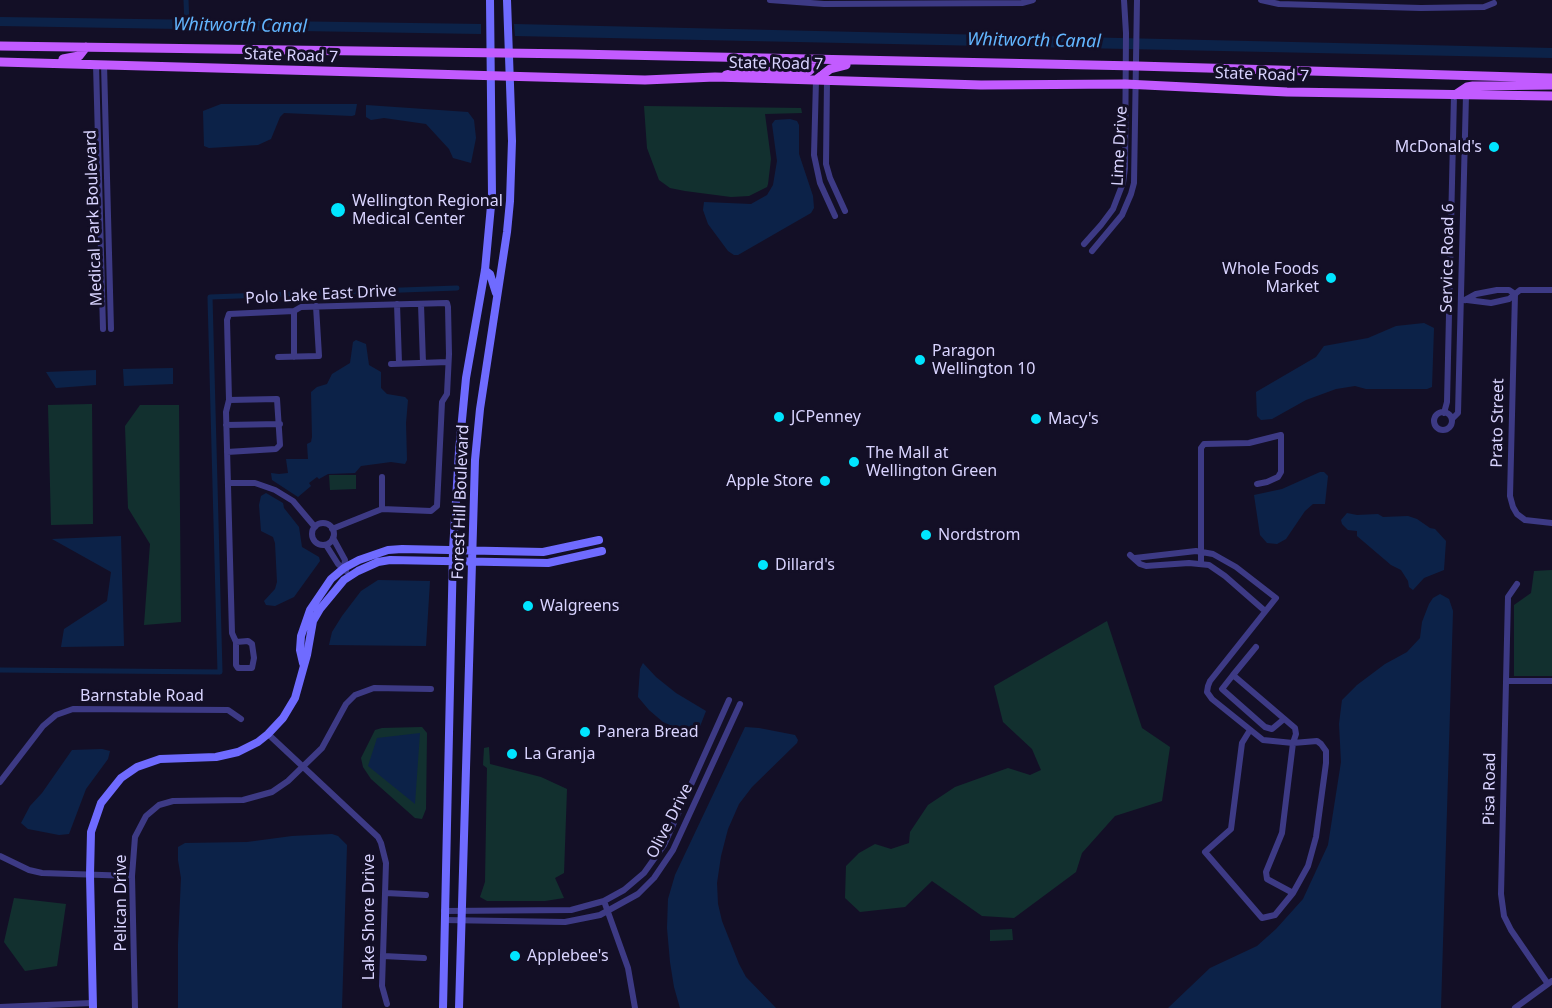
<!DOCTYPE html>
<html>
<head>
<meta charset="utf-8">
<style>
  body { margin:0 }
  canvas { display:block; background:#130f26 }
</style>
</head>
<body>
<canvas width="1552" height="1008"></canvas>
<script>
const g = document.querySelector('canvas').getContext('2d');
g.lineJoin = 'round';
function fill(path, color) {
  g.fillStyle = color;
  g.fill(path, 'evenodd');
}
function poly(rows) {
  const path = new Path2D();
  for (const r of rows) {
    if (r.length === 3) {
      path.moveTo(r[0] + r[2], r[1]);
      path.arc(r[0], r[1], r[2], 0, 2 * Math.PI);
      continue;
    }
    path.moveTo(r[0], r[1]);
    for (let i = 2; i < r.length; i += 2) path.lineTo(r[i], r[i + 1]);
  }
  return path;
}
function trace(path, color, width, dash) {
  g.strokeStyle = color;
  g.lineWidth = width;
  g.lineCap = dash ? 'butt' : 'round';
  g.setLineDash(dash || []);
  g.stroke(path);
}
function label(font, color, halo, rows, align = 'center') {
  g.font = font + ' "Noto Sans",sans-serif';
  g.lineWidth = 6;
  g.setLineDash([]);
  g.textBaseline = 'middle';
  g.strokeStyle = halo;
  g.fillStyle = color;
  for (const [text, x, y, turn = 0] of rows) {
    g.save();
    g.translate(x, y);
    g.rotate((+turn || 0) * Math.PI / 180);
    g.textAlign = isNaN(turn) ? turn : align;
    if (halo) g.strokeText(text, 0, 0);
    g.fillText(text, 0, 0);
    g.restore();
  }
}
const green = poly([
  [644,106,801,108,802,113,765,114,771,159,768,184,767,187,749,196,731,197,685,191,670,188,659,180,647,148],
  [92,404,93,524,51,525,48,405],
  [140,405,179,405,181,622,144,625,150,544,128,508,125,426],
  [329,475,356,475,356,489,330,490],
  [1552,570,1552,676,1514,676,1514,605,1531,593,1534,571],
  [1107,621,1142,728,1170,747,1162,801,1115,816,1082,853,1076,872,1014,918,982,916,932,881,905,907,860,912,845,898,846,866,859,853,875,844,891,849,909,843,910,832,928,805,955,787,1008,768,1030,775,1041,770,1032,749,1003,722,994,686],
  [422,727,427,733,426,809,422,819,415,818,371,779,363,767,361,758,375,730,382,728],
  [489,747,490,764,541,777,567,789,564,873,555,878,564,898,545,901,487,901,480,897,485,882,487,768,483,765,484,748],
  [14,898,66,904,57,966,25,971,4,942],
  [1012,929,1013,940,990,941,990,930]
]);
const water = poly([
  [0,17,481,24,481,34,0,26],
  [514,24,1552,48,1552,58,515,36],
  [221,104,357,104,355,115,352,116,284,113,280,117,271,139,258,145,209,148,204,146,203,111],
  [366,105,468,112,474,120,476,138,471,163,453,158,449,149,426,124,384,118,371,120,366,117],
  [790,119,797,121,799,125,799,154,813,196,814,208,811,213,738,255,734,255,728,251,708,224,703,210,704,202,751,204,767,195,773,185,777,161,772,124,775,120],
  [1424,323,1434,328,1432,387,1427,389,1366,389,1355,386,1336,389,1306,400,1272,419,1261,420,1257,416,1256,392,1316,357,1324,346,1368,338,1396,326],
  [356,340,366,344,369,365,381,372,381,388,387,394,405,397,408,400,406,423,407,460,405,464,391,462,361,466,355,473,328,474,319,479,317,477,309,483,311,486,298,497,272,480,271,473,279,474,288,473,286,459,308,459,307,444,311,442,312,437,311,392,317,387,327,384,332,374,350,363,353,342],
  [173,368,173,384,124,386,123,369],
  [96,370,96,385,56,388,46,372],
  [1320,472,1324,472,1328,476,1325,504,1313,504,1305,511,1286,539,1277,544,1267,543,1260,535,1254,495,1282,489],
  [266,493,283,503,284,508,299,527,302,547,319,557,320,561,294,597,275,606,266,605,264,601,275,589,277,582,275,543,273,537,261,531,259,505,261,496],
  [1347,513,1357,515,1378,514,1383,517,1408,516,1417,519,1430,528,1435,529,1446,541,1444,570,1424,578,1413,590,1409,587,1408,581,1401,570,1391,565,1357,536,1357,531,1348,530,1342,524,1341,520],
  [121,536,124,646,61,647,64,629,107,601,111,572,52,539],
  [378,580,430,581,426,646,329,645,332,632,342,616,361,591],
  [1440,594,1449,599,1453,611,1441,1008,1168,1008,1210,968,1257,946,1276,929,1303,899,1328,845,1341,762,1339,724,1342,700,1357,685,1385,664,1407,652,1420,638,1422,622,1429,604,1433,598],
  [643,663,656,677,676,693,706,711,699,729,691,734,663,722,649,710,638,697,640,669],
  [745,727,759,728,795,735,798,740,797,743,752,787,739,804,728,829,721,856,717,883,718,904,722,921,739,964,746,977,776,1008,680,1008,674,987,670,962,667,928,668,899,675,875],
  [420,733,415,804,368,766,377,738],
  [102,749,110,751,108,759,86,789,69,834,59,835,28,829,21,823,30,806,42,793,72,750],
  [332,834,338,836,347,845,342,1008,178,1008,178,944,181,878,178,860,178,847,185,843,247,842,292,836]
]);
const canal = poly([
  [186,0,187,25],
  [0,670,220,672,210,297,457,288]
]);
const street = poly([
  [770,0,824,4,1022,3,1033,0],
  [1261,0,1279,4,1421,8,1484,7,1494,3],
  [96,64,103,329],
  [104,64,111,329],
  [816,80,814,155,820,183,835,216],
  [827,80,826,164,830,178,845,211],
  [1084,244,1101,225,1113,209,1123,183,1125,168,1126,33,1124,0],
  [1092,251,1122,215,1131,194,1134,183,1137,0],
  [1515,294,1510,496,1513,507,1517,514,1525,520,1552,523],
  [1465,300,1476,294,1497,290,1509,290,1515,294],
  [1467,300,1491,303,1509,299,1520,290,1552,290],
  [397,304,399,363],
  [421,304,423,363],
  [294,311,294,357],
  [278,357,319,356,316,306],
  [391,364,448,362],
  [1443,421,9],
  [1444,413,1447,402,1454,95],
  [1452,419,1458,413,1466,95],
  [226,425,280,424],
  [227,452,276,449,280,445,277,399,229,400],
  [228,483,255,483,275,490,293,501,315,527],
  [382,509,382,477],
  [323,534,11],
  [333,538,345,560,344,568],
  [326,545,338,564,346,571],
  [1130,555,1140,564,1146,566,1189,563,1209,565,1225,576,1265,611],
  [1135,558,1196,551,1213,554,1236,567,1276,598,1210,681,1208,686,1207,692,1212,699,1263,740,1293,743,1317,741,1321,744,1326,751,1326,763,1316,837,1308,866,1293,893,1275,915,1262,918,1205,852,1231,829,1242,743,1250,730],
  [1201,563,1201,448,1204,444,1249,443,1281,435,1281,472,1278,477,1267,482,1257,484],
  [1517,584,1508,597,1501,894,1504,916,1511,930,1548,984],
  [236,642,248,641,252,644,254,658,252,668,238,668,236,665,236,642,232,633,226,412,229,400,227,320,229,314,294,311,301,307,447,303,448,307,449,354,447,394,442,402,437,506,431,511,382,509,332,529],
  [1256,647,1233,675,1295,728,1296,734,1293,743,1282,833,1266,872,1267,879,1293,893],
  [1233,675,1222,689,1265,727,1272,729,1284,719],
  [1506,681,1552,681],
  [268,734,378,837,381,843,386,863,382,986,387,1004],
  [0,782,43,726,56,715,73,709,228,710,241,719],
  [0,856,29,870,42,873,132,876],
  [386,893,426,895],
  [604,901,628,968,635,1008],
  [444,911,571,910,604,901,624,890,644,873,664,845,729,700],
  [444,920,565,922,600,915,638,894,654,878,673,850,740,704],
  [383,956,424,958],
  [0,1007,92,1003],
  [135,1008,132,876,135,837,146,816,159,805,173,801,243,800,272,792,288,781,322,748,346,704,355,695,374,688,431,689],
  [1515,1008,1552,981]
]);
const secondary = poly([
  [485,270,490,274,496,293],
  [303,663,300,650,301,636,310,610,331,579,344,568,359,560,388,550,402,549,543,552,599,540],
  [93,1008,90,875,91,832,101,803,121,778,137,767,160,759,216,757,238,752,258,742,268,734,283,718,295,698,307,655,313,621,320,609,344,580,358,571,378,562,390,560,548,563,602,551],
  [443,1008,453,550,459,451,466,378,485,270,492,195,490,0],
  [459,1008,475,460,480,409,507,232,510,201,512,141,507,0]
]);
const primary = poly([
  [0,46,575,54,1137,66,1552,78],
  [63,59,79,56,86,47],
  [0,62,645,80,715,77,981,85,1125,84,1287,92,1552,96],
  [726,75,741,71,803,72,809,71,813,67,815,60],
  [816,80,830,69,846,65],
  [1455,95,1467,87,1473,86,1552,85]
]);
const markers = [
  [1494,147,6,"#00e5ff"],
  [338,210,8,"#00e5ff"],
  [1331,278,6,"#00e5ff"],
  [920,360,6,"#00e5ff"],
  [779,417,6,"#00e5ff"],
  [1036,419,6,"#00e5ff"],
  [854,462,6,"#00e5ff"],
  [825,481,6,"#00e5ff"],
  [926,535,6,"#00e5ff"],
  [763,565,6,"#00e5ff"],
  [528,606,6,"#00e5ff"],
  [585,732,6,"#00e5ff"],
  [512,754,6,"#00e5ff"],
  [515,956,6,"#00e5ff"]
];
const streetNames = [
  ["State Road 7",291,56,2],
  ["State Road 7",776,64,1],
  ["State Road 7",1262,75,2],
  ["Lime Drive",1120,146,-87],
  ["Medical Park Boulevard",94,218,-92],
  ["Service Road 6",1448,258,-89],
  ["Polo Lake East Drive",321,295,-3],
  ["Prato Street",1498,423,-89],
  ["Forest Hill Boulevard",461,502,-88],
  ["Barnstable Road",142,696],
  ["Pisa Road",1490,789,-89],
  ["Olive Drive",670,821,-63],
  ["Pelican Drive",121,903,-90],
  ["Lake Shore Drive",369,917,-90]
];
const poiNames = [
  ["McDonald's",1482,147,"right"],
  ["Wellington Regional",352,201],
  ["Medical Center",352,219],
  ["Whole Foods",1319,269,"right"],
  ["Market",1319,287,"right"],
  ["Paragon",932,351],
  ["Wellington 10",932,369],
  ["JCPenney",791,417],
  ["Macy's",1048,419],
  ["The Mall at",866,453],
  ["Wellington Green",866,471],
  ["Apple Store",813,481,"right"],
  ["Nordstrom",938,535],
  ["Dillard's",775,565],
  ["Walgreens",540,606],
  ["Panera Bread",597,732],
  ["La Granja",524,754],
  ["Applebee's",527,956]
];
const waterNames = [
  ["Whitworth Canal",240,26,1],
  ["Whitworth Canal",1034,41,1]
];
fill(green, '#12302f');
fill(water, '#0c2248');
trace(canal, '#0c2248', 5);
trace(street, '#3d3a85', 6);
trace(secondary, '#6f6bff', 8);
trace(primary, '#c25bff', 9);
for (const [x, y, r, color] of markers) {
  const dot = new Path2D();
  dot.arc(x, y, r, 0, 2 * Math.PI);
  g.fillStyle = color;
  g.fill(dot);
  trace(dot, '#130f26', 2);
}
label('16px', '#d9d4ff', '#130f26', streetNames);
label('16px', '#d9d4ff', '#130f26', poiNames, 'left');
label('italic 18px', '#62b6ff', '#130f26', waterNames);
</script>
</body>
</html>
